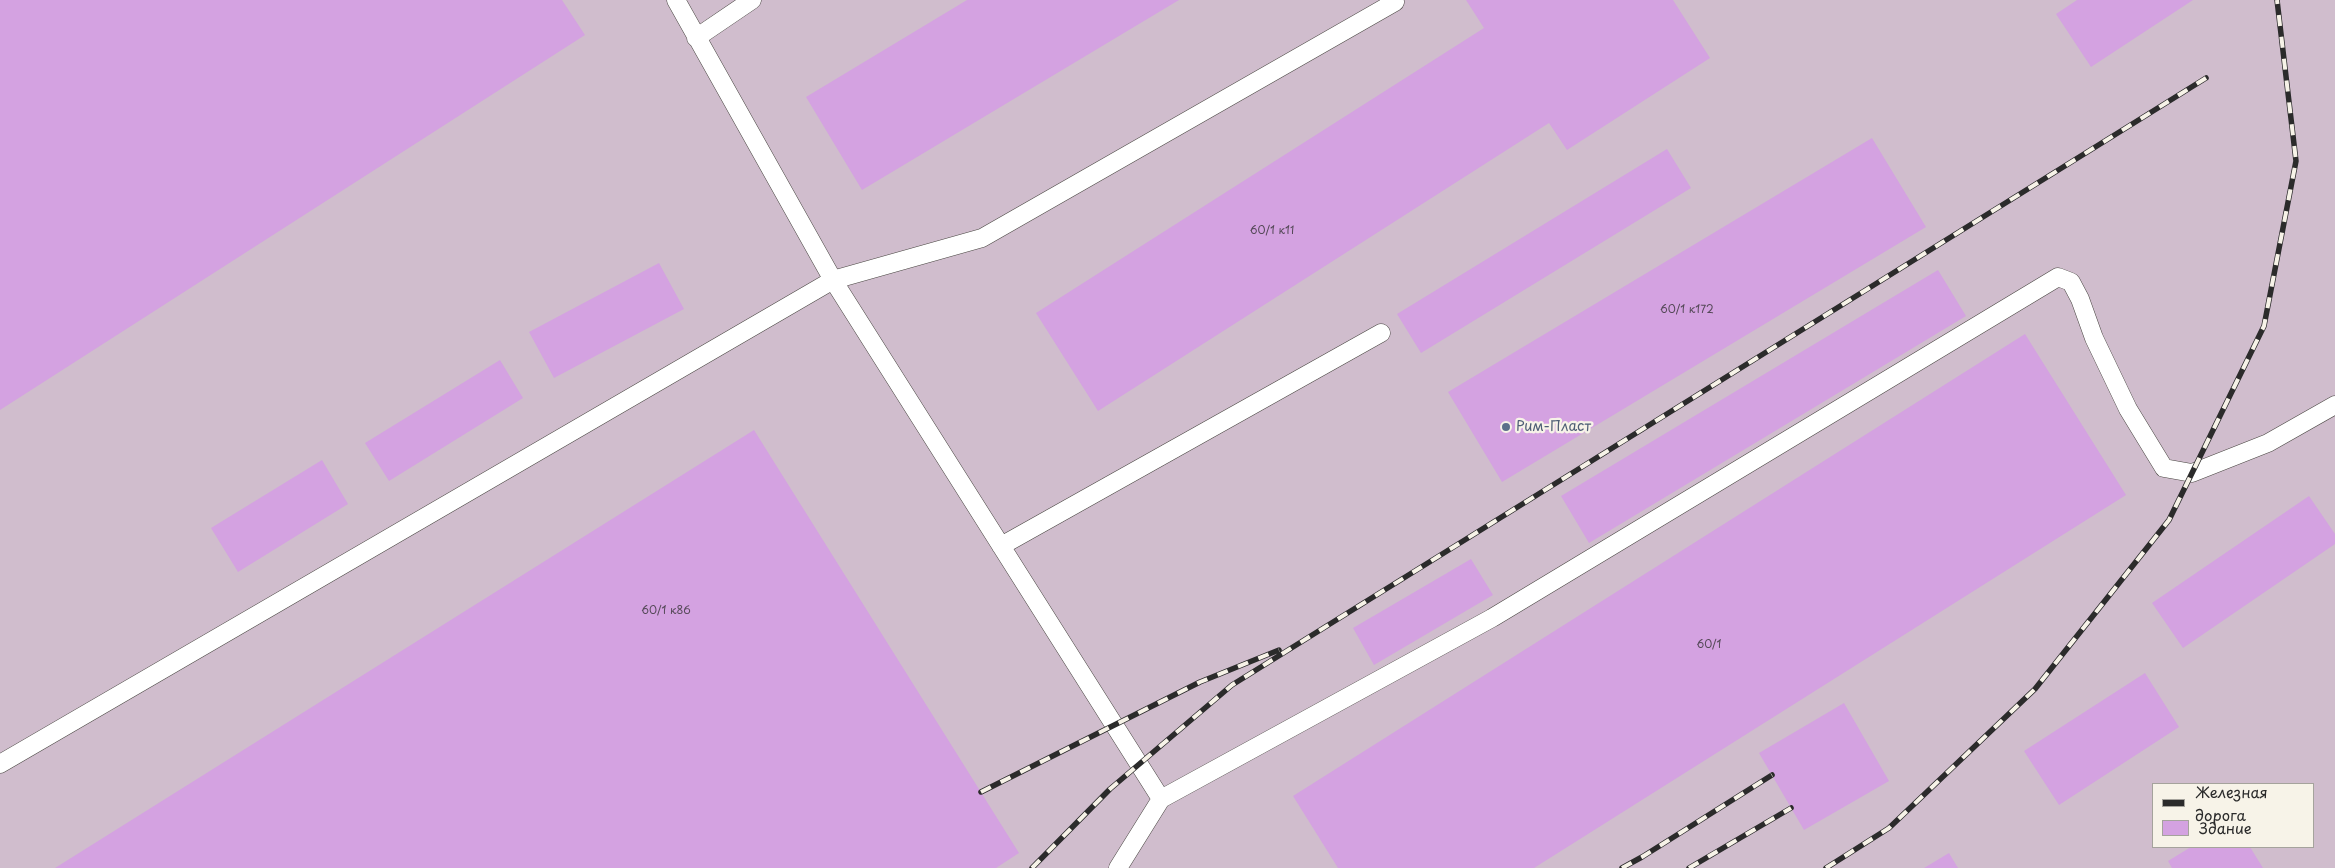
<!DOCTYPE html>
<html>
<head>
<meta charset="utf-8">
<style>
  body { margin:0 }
  #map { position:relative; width:2335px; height:868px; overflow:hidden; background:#f1e1c3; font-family:"Playpen Sans",sans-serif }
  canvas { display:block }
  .legend { position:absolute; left:2152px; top:783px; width:162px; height:65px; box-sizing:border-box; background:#f7f3e8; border:1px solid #a5a39c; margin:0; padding:6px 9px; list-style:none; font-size:15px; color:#2b2b2b }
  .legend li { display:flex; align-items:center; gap:10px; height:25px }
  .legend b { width:25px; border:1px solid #a5a39c }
</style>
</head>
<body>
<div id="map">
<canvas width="2335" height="868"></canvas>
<ul class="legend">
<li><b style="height:6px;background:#2b2b2b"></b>Железная дорога</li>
<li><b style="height:14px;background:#d4a2e1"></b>Здание</li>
</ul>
</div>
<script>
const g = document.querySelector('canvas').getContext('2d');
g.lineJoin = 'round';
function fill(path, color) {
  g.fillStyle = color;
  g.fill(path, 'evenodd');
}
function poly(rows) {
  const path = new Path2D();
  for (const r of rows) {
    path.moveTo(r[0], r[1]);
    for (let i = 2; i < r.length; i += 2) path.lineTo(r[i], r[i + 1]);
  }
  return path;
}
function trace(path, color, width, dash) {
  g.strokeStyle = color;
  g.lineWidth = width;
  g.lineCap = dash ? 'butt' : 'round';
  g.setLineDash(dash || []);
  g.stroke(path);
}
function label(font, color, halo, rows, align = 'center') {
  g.font = font + ' "Playpen Sans",sans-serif';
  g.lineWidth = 4.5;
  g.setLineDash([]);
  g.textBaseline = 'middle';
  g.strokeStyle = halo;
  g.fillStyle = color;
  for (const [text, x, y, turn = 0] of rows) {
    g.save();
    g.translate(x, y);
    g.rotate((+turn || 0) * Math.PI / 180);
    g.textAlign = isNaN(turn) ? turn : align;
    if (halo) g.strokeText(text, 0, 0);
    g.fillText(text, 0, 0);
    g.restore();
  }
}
const industrial = poly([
  [0,0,2335,0,2335,868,0,868],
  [2154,784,2314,784,2314,847,2154,847]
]);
const building = poly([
  [0,0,562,0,585,35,0,410],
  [967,0,1179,0,862,190,806,97],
  [1466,0,1673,0,1710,58,1567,150,1549,123,1098,411,1036,313,1484,28],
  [2077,0,2193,0,2091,67,2056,14],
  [1872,138,1926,227,1502,482,1448,392],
  [1667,149,1691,188,1421,353,1397,314],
  [659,263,684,309,554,378,529,332],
  [1938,270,1966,316,1589,543,1561,496],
  [2025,334,2126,495,1534,868,1338,868,1293,796],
  [500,360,523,398,389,481,365,443],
  [754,430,1019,853,996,868,55,868],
  [322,460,348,504,238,572,211,528],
  [2309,496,2335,534,2335,544,2183,648,2152,603],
  [1471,559,1493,595,1374,665,1353,628],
  [2145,673,2179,727,2059,805,2024,751],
  [1844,703,1889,781,1804,830,1759,753],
  [2191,847,2250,847,2263,868,2172,868,2168,861],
  [1949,853,1958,868,1924,868]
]);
const lane = poly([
  [676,0,833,280,1161,799,1118,868],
  [696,38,752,0],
  [1001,546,1381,333],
  [0,764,833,280,982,238,1395,2],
  [1161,799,1492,618,2058,277,2071,282,2080,299,2094,338,2128,409,2164,468,2192,473,2268,443,2335,405]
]);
const rail = poly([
  [981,792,1200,682,1279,650],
  [1032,868,1110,789,1232,685,2206,78],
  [1622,868,1642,857,1772,775],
  [1689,868,1791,808],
  [1826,868,1889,828,2035,689,2169,520,2264,326,2296,161,2277,0]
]);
const markers = [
  [1506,427,5,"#5c6f8a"]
];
const numberNames = [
  ["60/1 к11",1272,231],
  ["60/1 к172",1687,310],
  ["60/1 к86",666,611],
  ["60/1",1709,645]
];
const serviceNames = [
  ["Рим-Пласт",1516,427]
];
fill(industrial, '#d0bdcd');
fill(building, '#d4a2e1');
trace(lane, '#494642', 19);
trace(lane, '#fff', 18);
trace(rail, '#2b2b2b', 5.5);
trace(rail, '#f7f3e8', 4, [11]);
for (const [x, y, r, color] of markers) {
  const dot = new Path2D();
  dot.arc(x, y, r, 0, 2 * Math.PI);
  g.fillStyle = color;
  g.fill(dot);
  trace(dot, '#f7f3e8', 2);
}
label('11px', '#554958', null, numberNames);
label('14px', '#4e5e75', '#f7f3e8', serviceNames, 'left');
</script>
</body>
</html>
